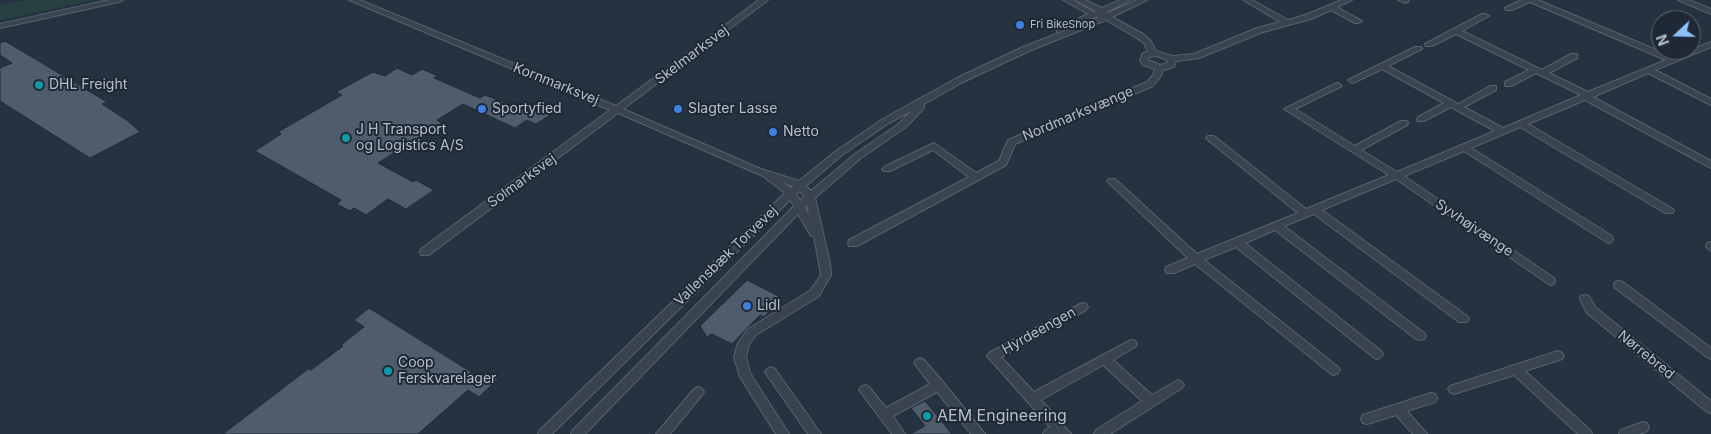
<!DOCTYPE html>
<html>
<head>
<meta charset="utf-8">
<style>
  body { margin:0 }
  #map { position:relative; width:1711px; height:434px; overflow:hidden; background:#253340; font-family:Inter,sans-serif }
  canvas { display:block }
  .north { position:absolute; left:1651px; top:10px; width:50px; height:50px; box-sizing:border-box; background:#1e2935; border:1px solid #5a6571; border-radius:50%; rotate:249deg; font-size:14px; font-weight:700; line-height:20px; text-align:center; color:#b5bfca }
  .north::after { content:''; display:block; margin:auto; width:18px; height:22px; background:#8bbffa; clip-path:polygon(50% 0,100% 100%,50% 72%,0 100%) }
</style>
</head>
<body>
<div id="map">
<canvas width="1711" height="434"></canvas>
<div class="north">N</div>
</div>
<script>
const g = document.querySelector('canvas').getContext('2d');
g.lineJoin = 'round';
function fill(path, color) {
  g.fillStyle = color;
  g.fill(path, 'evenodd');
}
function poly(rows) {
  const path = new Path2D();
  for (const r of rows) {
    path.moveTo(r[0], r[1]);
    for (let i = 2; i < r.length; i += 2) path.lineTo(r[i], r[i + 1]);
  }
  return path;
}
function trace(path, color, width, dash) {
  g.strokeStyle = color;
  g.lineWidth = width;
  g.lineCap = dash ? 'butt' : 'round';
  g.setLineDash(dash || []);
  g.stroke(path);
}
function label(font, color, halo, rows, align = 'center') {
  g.font = font + ' Inter,sans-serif';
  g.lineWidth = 4;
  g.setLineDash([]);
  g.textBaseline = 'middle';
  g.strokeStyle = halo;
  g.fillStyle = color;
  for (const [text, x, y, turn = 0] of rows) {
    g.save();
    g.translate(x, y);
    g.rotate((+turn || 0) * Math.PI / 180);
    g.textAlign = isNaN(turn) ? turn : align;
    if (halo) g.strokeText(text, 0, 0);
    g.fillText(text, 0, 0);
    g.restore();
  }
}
const green = poly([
  [27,0,95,0,0,20,0,5]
]);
const building = poly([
  [5,41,107,102,102,104,128,121,140,132,90,158,0,101,0,68,12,63,0,55,0,43,5,41],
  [397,68,412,75,422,69,438,76,434,78,480,98,485,95,524,110,531,105,552,114,536,124,527,120,515,128,463,104,437,120,442,123,378,163,413,182,416,180,434,190,406,209,388,199,366,215,354,208,350,211,337,204,341,200,255,151,281,134,278,132,342,95,336,92,373,72,385,76,397,68],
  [747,280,782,298,764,317,760,315,732,344,712,334,707,337,700,326,747,280],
  [369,308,479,377,486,372,498,379,479,397,468,390,418,434,223,434,308,369,311,370,343,346,341,345,364,327,354,320,369,308],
  [925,401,952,434,910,434,925,426,911,408,925,401]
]);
const minor = poly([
  [109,0,123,0,119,2,0,28,0,24,109,0],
  [349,0,360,0,616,106,759,0,768,0,623,109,761,169,799,181,836,151,883,119,957,78,1023,47,1092,20,1099,17,1095,17,1063,32,1057,32,1057,28,1088,14,1063,0,1073,0,1094,12,1096,11,1075,0,1085,0,1102,8,1120,0,1130,0,1107,12,1108,13,1137,0,1147,0,1112,17,1143,34,1150,40,1156,51,1172,56,1194,54,1257,28,1280,22,1243,0,1252,0,1288,20,1305,15,1342,0,1352,0,1337,7,1362,21,1358,23,1355,23,1331,10,1311,19,1263,32,1199,58,1176,61,1174,67,1163,70,1161,76,1153,86,1015,144,1006,165,857,246,849,246,848,243,849,240,969,177,933,150,890,171,884,171,882,169,884,167,934,143,976,173,999,161,1008,140,1147,82,1153,75,1155,69,1143,65,1140,60,1143,53,1148,52,1144,43,1137,38,1106,20,1029,51,963,82,924,104,924,108,906,127,861,158,815,198,830,263,831,275,819,296,756,335,749,344,746,357,750,373,789,434,776,434,740,377,734,357,738,343,748,329,811,290,821,275,814,236,811,236,798,214,585,434,571,434,573,430,794,206,790,200,552,434,538,434,540,430,785,193,763,176,618,113,429,255,421,255,420,252,421,249,610,110,349,0],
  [1156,56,1165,59,1168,61,1167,63,1160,65,1148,60,1149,57,1156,56],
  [911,111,900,123,855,154,811,191,806,186,842,155,889,123,911,111],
  [784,183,793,186,791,188,784,183],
  [800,191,804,197,800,200,796,194,800,191],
  [807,205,809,215,805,207,807,205],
  [1398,0,1408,0,1409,1,1405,3,1398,0],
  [1521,0,1538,0,1673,57,1711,42,1711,47,1655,70,1711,99,1711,105,1648,73,1593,97,1711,161,1711,168,1585,100,1528,124,1673,209,1674,211,1673,213,1665,213,1520,127,1471,148,1612,236,1613,239,1612,242,1608,243,1464,151,1404,176,1554,278,1555,281,1554,284,1550,285,1396,179,1322,210,1467,316,1469,319,1467,322,1459,322,1314,214,1284,226,1424,333,1426,336,1424,339,1420,340,1416,339,1275,230,1245,243,1381,351,1383,354,1381,357,1377,359,1373,357,1236,247,1204,260,1338,367,1340,370,1338,373,1334,375,1330,373,1195,264,1174,273,1166,273,1165,270,1166,267,1188,258,1107,181,1109,179,1115,179,1197,254,1298,213,1208,140,1206,138,1208,136,1214,136,1306,209,1389,175,1284,109,1335,84,1338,83,1342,86,1295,109,1355,146,1401,121,1407,121,1408,123,1407,125,1361,150,1397,172,1495,131,1451,107,1424,121,1418,121,1417,119,1418,117,1444,103,1382,69,1355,82,1352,83,1348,80,1415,47,1421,47,1422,49,1388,66,1458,104,1490,86,1496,86,1496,90,1464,107,1503,128,1581,95,1536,73,1511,86,1505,86,1505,82,1529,70,1456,34,1432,46,1426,46,1425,44,1482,14,1485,14,1489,16,1462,31,1542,70,1571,54,1577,54,1577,58,1549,73,1588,92,1666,60,1530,2,1512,10,1506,10,1505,8,1521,0],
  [1678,0,1689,0,1711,9,1711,14,1678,0],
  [1711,242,1711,251,1706,247,1707,243,1711,242],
  [1619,281,1623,282,1711,348,1711,359,1707,357,1615,288,1614,285,1615,282,1619,281],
  [1585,295,1589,296,1595,307,1711,401,1711,413,1707,412,1587,313,1580,299,1581,296,1585,295],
  [1082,303,1086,304,1088,307,1086,310,1001,357,1034,392,1131,340,1135,341,1137,344,1135,347,1113,360,1152,395,1178,380,1182,382,1184,385,1182,388,1110,434,1094,434,1096,430,1142,401,1103,365,1041,400,1071,434,1043,434,1045,430,1050,427,987,356,989,353,1082,303],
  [1558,351,1562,353,1564,356,1562,359,1525,371,1590,430,1592,434,1578,434,1514,375,1454,394,1450,392,1448,389,1450,386,1558,351],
  [920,358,924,360,943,382,985,434,971,434,937,392,893,416,905,434,892,434,859,390,861,387,865,385,869,387,886,408,930,384,914,363,916,360,920,358],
  [771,367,775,369,821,434,808,434,767,375,765,372,767,369,771,367],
  [698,387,702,389,704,392,702,395,670,434,656,434,694,389,698,387],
  [1431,393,1435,394,1437,398,1435,402,1407,411,1427,434,1413,434,1396,415,1367,424,1363,423,1361,419,1363,415,1431,393],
  [1643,422,1647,423,1649,427,1647,431,1639,434,1619,434,1621,430,1643,422]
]);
const markers = [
  [1020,25,5,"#3f7fe0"],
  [39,85,5,"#0f9aa8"],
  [482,109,5,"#3f7fe0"],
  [678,109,5,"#3f7fe0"],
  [773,132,5,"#3f7fe0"],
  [346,138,5,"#0f9aa8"],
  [747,306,5,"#3f7fe0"],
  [388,371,5,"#0f9aa8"],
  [927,416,5,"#0f9aa8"]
];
const farPoinames = [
  ["Fri BikeShop",1030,25]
];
const streetNames = [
  ["Skelmarksvej",692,55,-37],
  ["Kornmarksvej",556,84,22],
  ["Nordmarksvænge",1078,114,-23],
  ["Solmarksvej",522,181,-36],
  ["Syvhøjvænge",1474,228,34],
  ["Vallensbæk Torvevej",726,256,-44],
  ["Hyrdeengen",1039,331,-29],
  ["Nørrebred",1646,355,39]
];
const poiNames = [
  ["DHL Freight",49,85],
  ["Sportyfied",492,109],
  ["Slagter Lasse",688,109],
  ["J H Transport",356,130],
  ["og Logistics A/S",356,146],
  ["Netto",783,132],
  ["Lidl",757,306],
  ["Coop",398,363],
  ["Ferskvarelager",398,379]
];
const nearPoinames = [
  ["AEM Engineering",937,416]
];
fill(green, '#274041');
fill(building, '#4e5c6b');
trace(building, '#202b37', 1);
trace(minor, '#57626d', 2);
fill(minor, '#394450');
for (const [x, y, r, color] of markers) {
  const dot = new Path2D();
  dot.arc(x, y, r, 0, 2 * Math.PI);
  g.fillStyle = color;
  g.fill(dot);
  trace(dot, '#1e2935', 2);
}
label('11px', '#b5bfca', '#1e2935', farPoinames, 'left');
label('14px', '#b5bfca', '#1e2935', streetNames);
label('14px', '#b5bfca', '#1e2935', poiNames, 'left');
label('16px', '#b5bfca', '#1e2935', nearPoinames, 'left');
</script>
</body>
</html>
